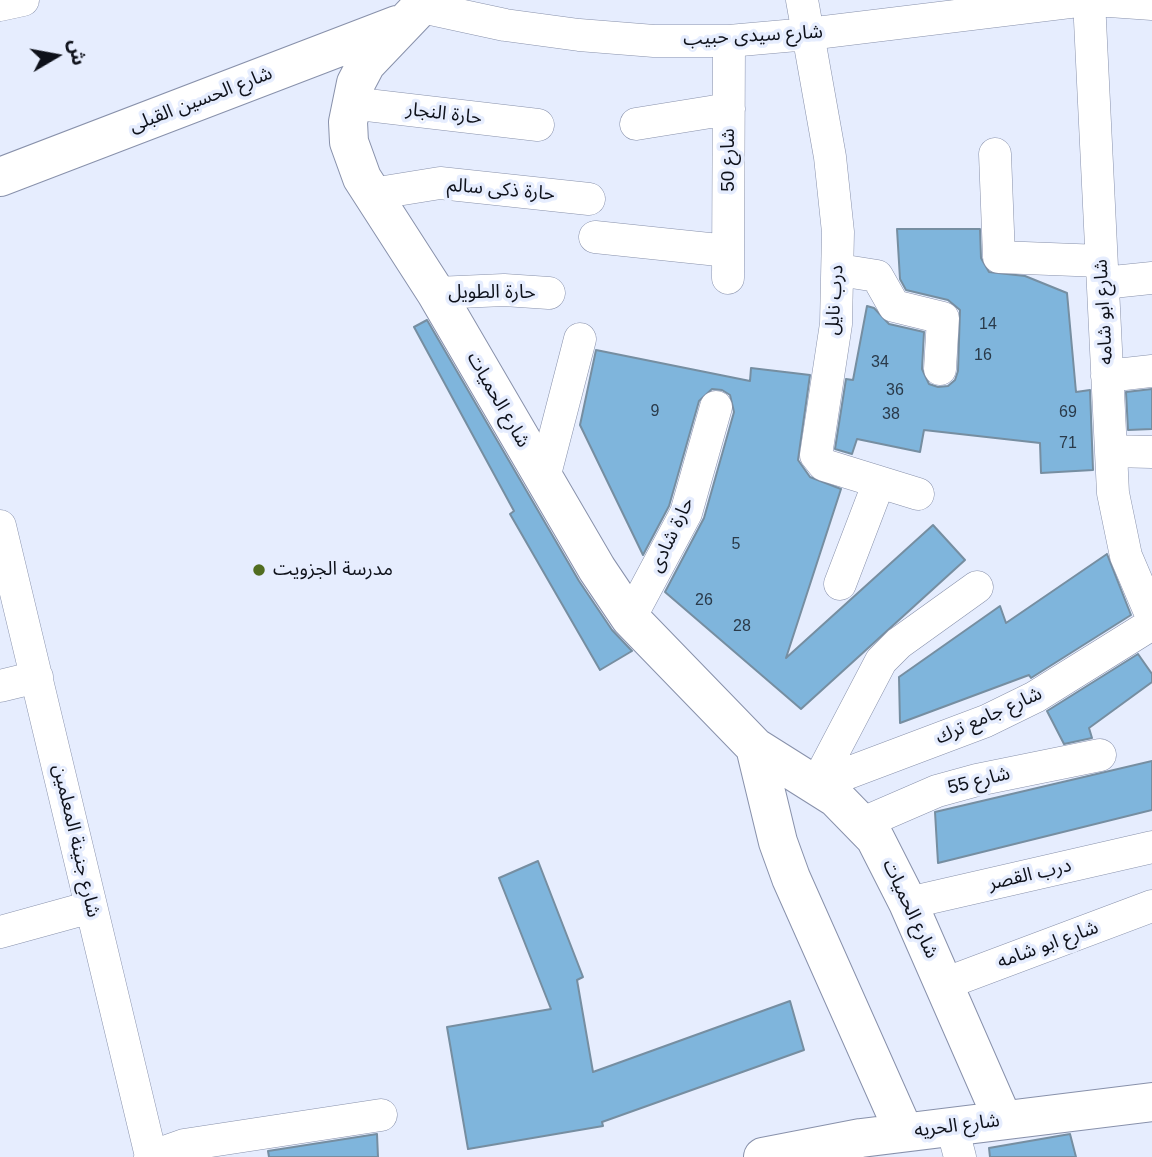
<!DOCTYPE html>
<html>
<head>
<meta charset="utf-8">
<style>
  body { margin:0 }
  #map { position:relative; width:1152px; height:1157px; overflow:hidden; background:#e6edfe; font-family:Arial,"Noto Sans Arabic",sans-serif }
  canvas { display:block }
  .north { position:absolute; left:21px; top:21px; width:70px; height:70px; -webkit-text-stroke:5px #e6edfe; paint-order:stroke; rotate:80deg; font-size:19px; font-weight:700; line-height:28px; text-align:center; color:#0e111a }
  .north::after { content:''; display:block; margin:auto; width:24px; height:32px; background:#0e111a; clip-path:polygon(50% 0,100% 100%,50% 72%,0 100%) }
</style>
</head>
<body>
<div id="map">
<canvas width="1152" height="1157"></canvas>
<div class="north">ش</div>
</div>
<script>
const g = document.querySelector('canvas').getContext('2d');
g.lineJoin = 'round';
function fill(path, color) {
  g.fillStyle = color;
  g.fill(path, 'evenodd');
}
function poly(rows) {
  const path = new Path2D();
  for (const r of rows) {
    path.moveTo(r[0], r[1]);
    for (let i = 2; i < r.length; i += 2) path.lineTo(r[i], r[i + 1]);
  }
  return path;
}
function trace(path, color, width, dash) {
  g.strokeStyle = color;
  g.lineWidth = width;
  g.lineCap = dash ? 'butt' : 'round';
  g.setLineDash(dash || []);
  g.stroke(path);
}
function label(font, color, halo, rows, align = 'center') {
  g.font = font + ' Arial,"Noto Sans Arabic",sans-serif';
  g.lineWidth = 7;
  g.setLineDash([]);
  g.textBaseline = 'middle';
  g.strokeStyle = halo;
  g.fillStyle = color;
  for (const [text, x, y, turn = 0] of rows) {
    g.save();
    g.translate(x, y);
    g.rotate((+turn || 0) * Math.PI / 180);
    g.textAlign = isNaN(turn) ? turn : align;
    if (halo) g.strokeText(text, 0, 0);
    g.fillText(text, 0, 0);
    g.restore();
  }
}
const building = poly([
  [897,229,980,229,981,258,989,272,1025,276,1067,293,1076,392,1090,390,1093,470,1041,473,1040,443,924,430,920,452,857,439,852,454,835,449,846,379,853,380,867,306,874,308,889,324,924,332,922,369,929,384,938,387,948,386,955,380,958,371,960,310,948,300,906,290,900,279,897,229],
  [427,320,579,581,612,630,632,651,600,670,510,514,514,511,414,327,427,320],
  [596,350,750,381,751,368,810,375,798,460,810,477,841,489,786,658,933,525,965,560,801,709,665,592,704,518,734,412,730,395,722,390,712,389,699,401,669,506,643,555,580,425,596,350],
  [1152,389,1152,429,1128,430,1126,392,1152,389],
  [1107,554,1131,615,1031,678,1029,675,900,723,899,677,1000,606,1006,623,1107,554],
  [1138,654,1152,674,1152,682,1089,728,1092,738,1064,744,1047,711,1138,654],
  [1152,761,1152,810,938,863,935,812,1152,761],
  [538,861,583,977,577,980,593,1072,790,1001,804,1050,602,1122,603,1126,468,1149,447,1027,551,1009,499,878,538,861],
  [377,1134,378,1157,269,1157,268,1151,377,1134],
  [1070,1134,1076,1157,990,1157,989,1148,1070,1134]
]);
const street = poly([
  [802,0,830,157,838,232,836,324,816,455,824,465,918,494],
  [1089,0,1113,493,1126,556,1152,617],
  [1095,0,1152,4],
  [0,5,23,0],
  [422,7,505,25,579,35,654,41,729,41,808,34,1086,0],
  [350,103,538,125],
  [636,124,729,109],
  [995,154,999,257,1101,261],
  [372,194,440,183,589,199],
  [595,237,728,251],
  [839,270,877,276,894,306,943,318,940,369],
  [728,278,729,41],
  [1103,283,1152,278],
  [436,293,504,290,549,293],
  [1107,376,1152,371],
  [1111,451,1152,452],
  [544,478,580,339],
  [0,526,151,1156],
  [840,584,879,482],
  [630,618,686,513,716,407],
  [0,686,37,677],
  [816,785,986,721,1035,697,1152,624],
  [816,785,881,661,899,643,977,587],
  [863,823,937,791,977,780,1100,755],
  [908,903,1152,847],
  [0,932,91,907],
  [944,984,1152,906],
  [952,1127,960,1157],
  [150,1157,184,1145,381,1115]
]);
const secondary = poly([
  [427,0,366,64,356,83,348,122,349,142,362,178,436,293,597,569,630,618,755,747,836,798,875,838,908,903,1003,1120],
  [0,177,397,25],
  [755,747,778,842,791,878,904,1132],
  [763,1157,861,1138,1152,1102]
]);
const markers = [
  [259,570,7,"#516d20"]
];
const numberNames = [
  ["14",988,325],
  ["16",983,356],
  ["34",880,363],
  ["36",895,391],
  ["9",655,412],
  ["69",1068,413],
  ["38",891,415],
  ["71",1068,444],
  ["5",736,545],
  ["26",704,601],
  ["28",742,627]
];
const streetNames = [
  ["شارع سيدى حبيب",753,36,-3],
  ["شارع الحسين القبلى",201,100,-21],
  ["حارة النجار",444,114,7],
  ["شارع 50",729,160,-90],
  ["حارة ذكى سالم",501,190,5],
  ["حارة الطويل",492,293],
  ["درب نايل",835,300,-86],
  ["شارع ابو شامه",1104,312,-93],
  ["شارع الحميات",498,400,60],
  ["حارة شادى",672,535,-65],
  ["شارع جامع ترك",989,716,-24],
  ["شارع 55",979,781,-14],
  ["شارع جنينة المعلمين",76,841,77],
  ["درب القصر",1030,875,-13],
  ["شارع الحميات",910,909,65],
  ["شارع ابو شامه",1048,945,-20],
  ["شارع الحريه",957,1126,-7]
];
const poiNames = [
  ["مدرسة الجزويت",273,570]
];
fill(building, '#7fb5dc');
trace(building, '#768ea1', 2);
trace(street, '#8891ab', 33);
trace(secondary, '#8891ab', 40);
trace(street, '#fff', 32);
trace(secondary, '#fff', 38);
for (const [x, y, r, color] of markers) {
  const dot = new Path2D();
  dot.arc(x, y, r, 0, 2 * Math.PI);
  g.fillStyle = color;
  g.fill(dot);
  trace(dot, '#e6edfe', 2.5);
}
label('16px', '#2a3a4a', null, numberNames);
label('19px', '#0e111a', '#e6edfe', streetNames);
label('19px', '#0e111a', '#e6edfe', poiNames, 'left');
</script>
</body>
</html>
